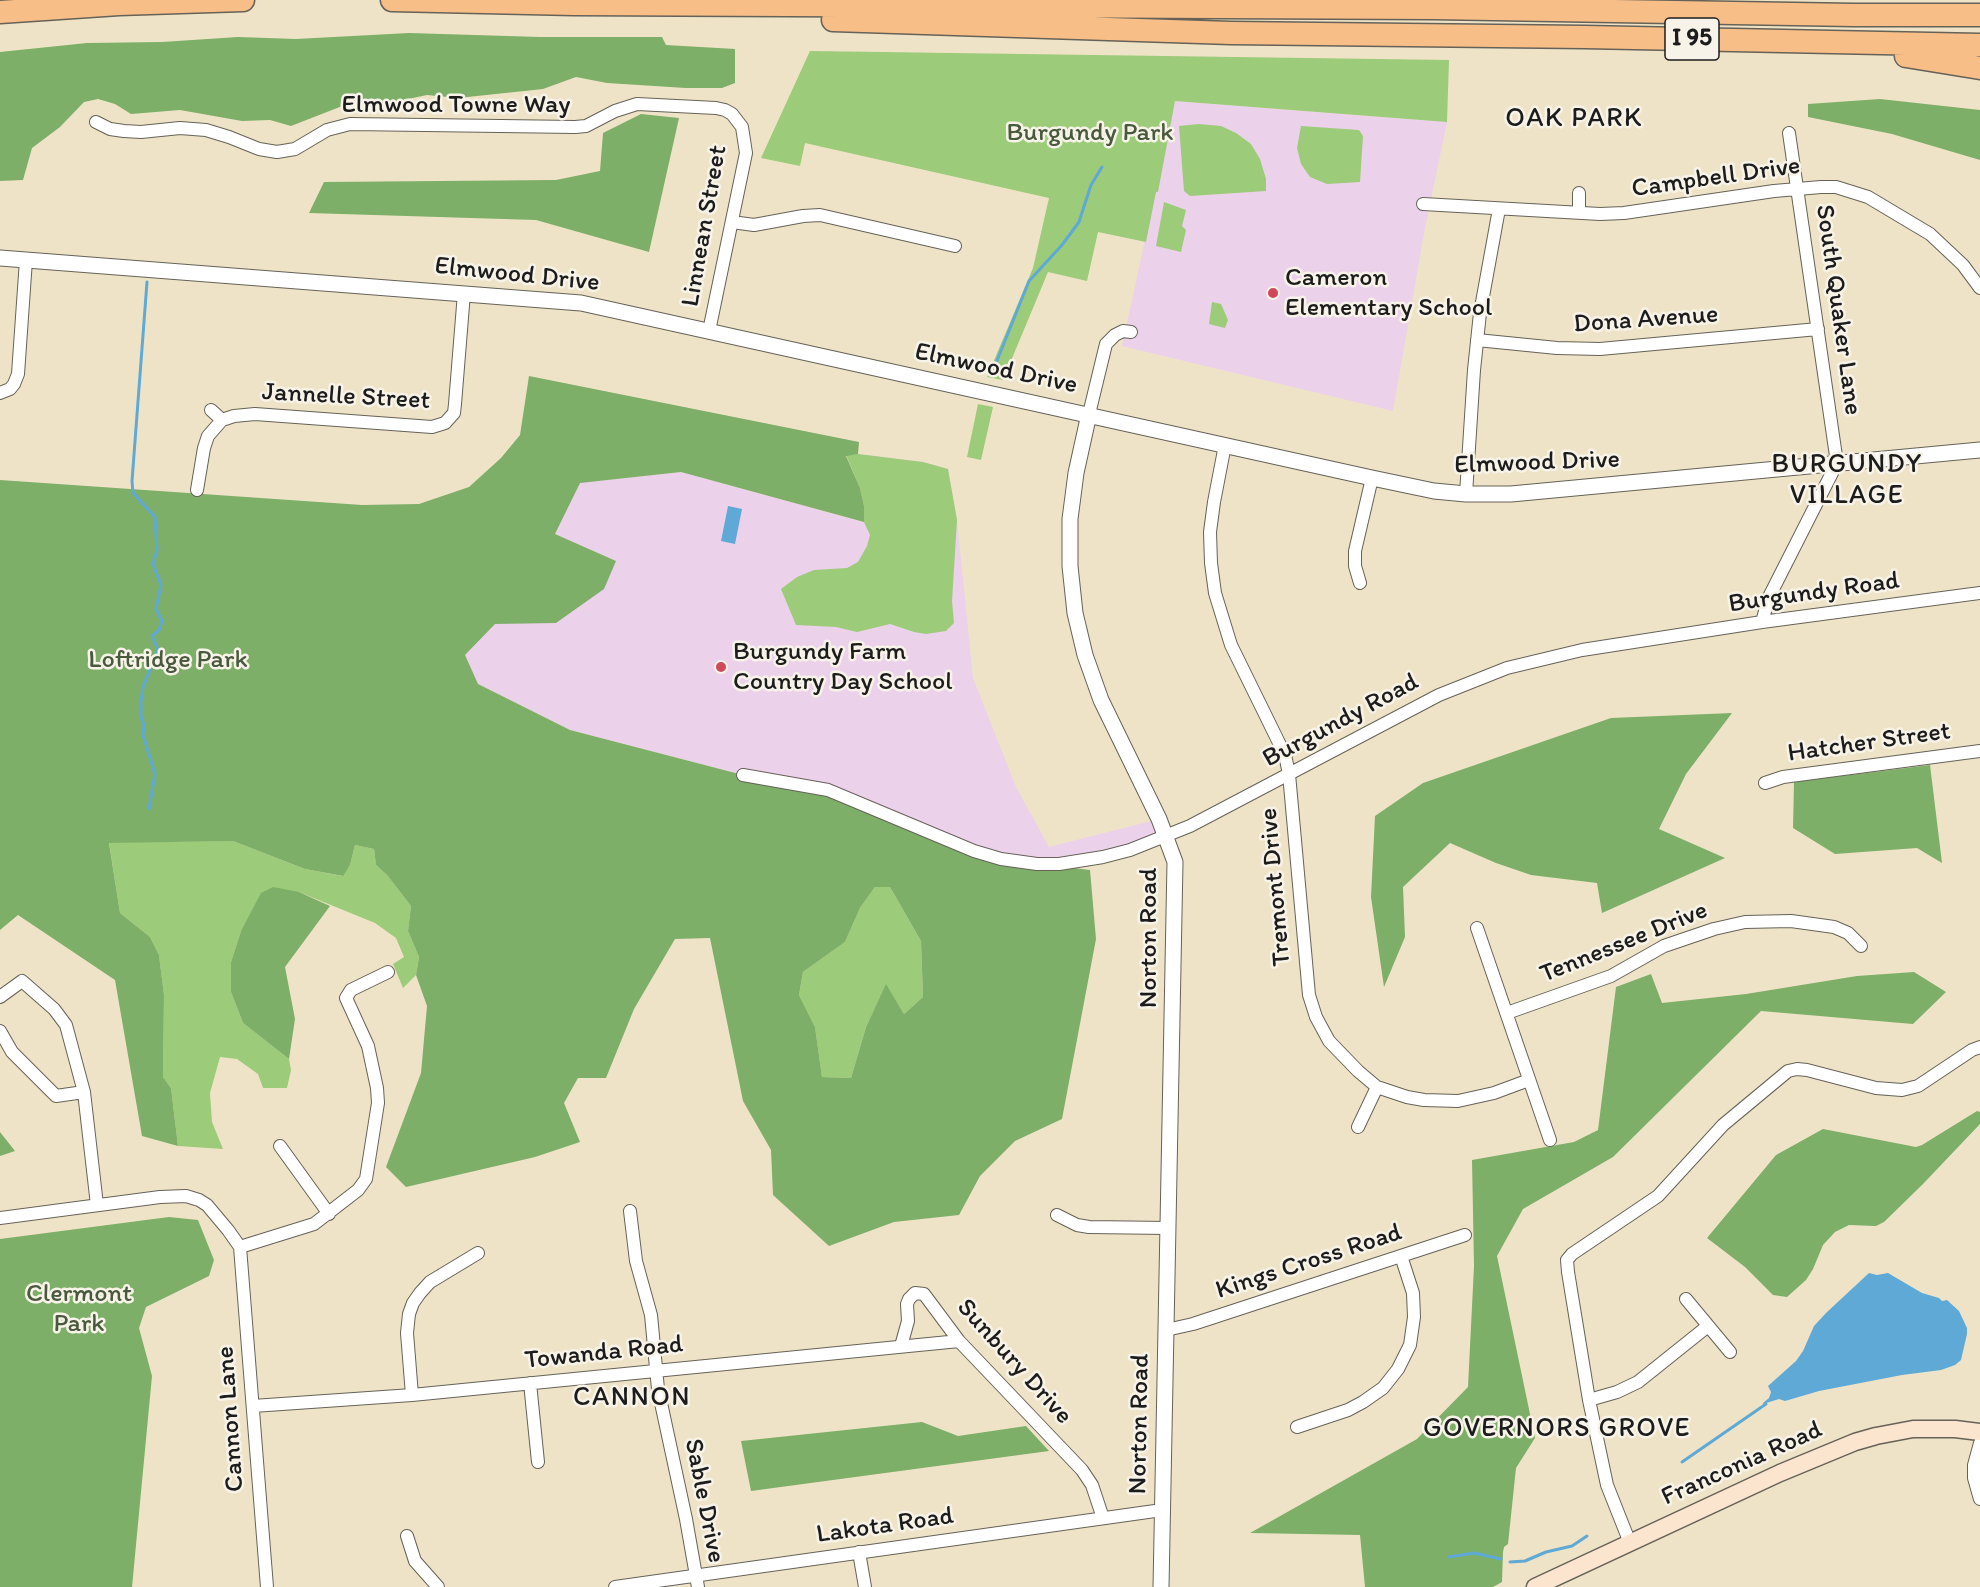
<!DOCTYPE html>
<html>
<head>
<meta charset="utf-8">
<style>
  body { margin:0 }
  canvas { display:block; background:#eee3c6 }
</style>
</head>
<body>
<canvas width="1980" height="1587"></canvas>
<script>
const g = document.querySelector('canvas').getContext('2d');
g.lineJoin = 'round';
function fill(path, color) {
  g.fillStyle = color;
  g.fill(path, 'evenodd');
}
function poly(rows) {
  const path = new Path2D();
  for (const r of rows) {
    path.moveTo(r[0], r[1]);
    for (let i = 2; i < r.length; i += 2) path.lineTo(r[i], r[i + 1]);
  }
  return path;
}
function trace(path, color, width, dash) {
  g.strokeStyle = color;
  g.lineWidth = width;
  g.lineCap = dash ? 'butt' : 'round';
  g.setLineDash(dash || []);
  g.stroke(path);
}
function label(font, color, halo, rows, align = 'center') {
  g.font = font + ' Itim,sans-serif';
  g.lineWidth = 5;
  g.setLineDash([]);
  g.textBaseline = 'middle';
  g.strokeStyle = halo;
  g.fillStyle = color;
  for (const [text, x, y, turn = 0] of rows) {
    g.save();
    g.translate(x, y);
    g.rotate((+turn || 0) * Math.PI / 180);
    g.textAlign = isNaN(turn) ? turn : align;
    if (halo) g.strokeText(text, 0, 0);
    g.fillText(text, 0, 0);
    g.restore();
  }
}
const built = poly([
  [1175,101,1447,122,1425,228,1393,411,1122,346],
  [858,454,923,462,948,469,957,520,973,678,1016,787,1049,847,1159,819,1167,836,1068,863,1001,859,743,775,570,730,478,684,451,627,616,561,555,534,579,483,681,472,863,522]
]);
const green = poly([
  [810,51,1449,60,1447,122,1175,101,1158,192,1156,192,1146,242,1098,232,1087,281,1048,272,1003,380,987,377,1033,268,1049,198,805,143,800,166,761,158],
  [1199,124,1221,126,1236,133,1251,144,1260,159,1266,179,1266,191,1190,196,1184,191,1179,126],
  [1301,126,1359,130,1363,136,1360,182,1327,184,1310,177,1301,164,1297,148],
  [1164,202,1186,210,1182,226,1186,230,1181,252,1156,246],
  [1212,302,1221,304,1228,320,1225,328,1209,324],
  [978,404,993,407,981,460,967,457],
  [858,454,923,462,948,469,957,520,952,601,954,623,946,631,926,634,914,632,890,624,857,632,836,627,796,625,781,589,797,577,814,570,847,568,858,562,867,546,870,535,864,522,864,506,860,488,846,455],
  [233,841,305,869,342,876,350,865,355,845,374,849,376,865,387,875,411,906,408,931,419,957,416,975,403,988,393,964,404,957,396,938,375,923,299,892,241,931,231,962,231,992,243,1023,289,1059,291,1070,287,1088,263,1088,258,1074,237,1059,220,1057,210,1093,212,1122,223,1149,178,1146,171,1088,163,1077,164,995,159,955,150,937,120,913,109,842],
  [875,887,890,887,921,941,923,997,904,1014,886,985,866,1027,851,1078,822,1077,815,1027,799,995,803,972,845,942,860,908]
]);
const forest = poly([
  [409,33,540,37,662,37,666,45,735,49,735,83,722,88,686,88,607,83,576,77,543,89,458,98,427,95,389,103,350,103,291,126,270,120,242,121,180,110,131,114,115,104,98,99,84,102,60,127,32,148,23,180,0,181,0,52,87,43,162,42,238,37,296,39],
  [1880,99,1980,110,1980,160,1892,134,1808,117,1808,104],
  [641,114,679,118,649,252,536,220,309,213,324,182,556,180,600,171,603,133],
  [529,376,859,442,858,454,846,456,860,488,864,506,864,522,681,472,580,483,555,534,616,561,604,589,556,623,495,624,465,655,478,684,570,730,743,775,843,798,1001,859,1090,870,1096,939,1062,1119,1015,1141,980,1176,959,1215,894,1222,829,1246,773,1195,771,1150,743,1101,710,938,675,939,634,1009,606,1078,578,1078,564,1103,580,1142,535,1157,406,1187,386,1167,421,1073,427,1006,416,975,419,957,408,931,411,906,387,875,376,865,374,849,355,845,350,865,343,876,305,869,233,841,109,843,120,913,150,937,159,955,164,995,163,1077,171,1088,178,1146,142,1136,115,980,18,915,0,930,0,480,362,505,419,504,469,487,501,458,520,435],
  [875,887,890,887,921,941,923,997,904,1014,886,984,866,1027,851,1078,822,1077,815,1027,799,995,803,972,845,942,860,908],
  [1732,713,1686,774,1659,829,1725,858,1602,913,1597,883,1531,875,1496,863,1450,843,1403,887,1405,937,1384,987,1371,897,1375,816,1423,783,1611,718],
  [1930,765,1942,863,1917,848,1835,854,1793,828,1794,782],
  [273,887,299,892,330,906,285,967,295,1019,289,1059,243,1023,231,992,231,962,241,931,261,893],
  [1914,972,1946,992,1913,1024,1761,1011,1613,1157,1523,1209,1497,1256,1535,1438,1516,1468,1508,1544,1504,1547,1503,1552,1502,1582,1493,1587,1365,1587,1360,1535,1250,1533,1417,1439,1468,1387,1474,1266,1472,1160,1574,1142,1598,1130,1616,987,1651,974,1662,1003,1746,994,1857,976],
  [1977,1111,1980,1112,1980,1124,1923,1184,1884,1222,1876,1226,1849,1225,1835,1232,1823,1245,1813,1269,1806,1280,1787,1297,1773,1295,1745,1267,1707,1238,1776,1155,1823,1129,1916,1147,1922,1145],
  [0,1132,15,1151,0,1156],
  [169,1217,198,1220,214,1260,209,1276,146,1307,139,1328,152,1376,132,1587,0,1587,0,1239],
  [922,1422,958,1436,1026,1426,1049,1451,751,1491,741,1441]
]);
const water = poly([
  [728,506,742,509,735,544,721,541],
  [1869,1273,1877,1275,1888,1273,1922,1293,1939,1298,1942,1301,1947,1300,1959,1311,1967,1328,1967,1334,1961,1360,1955,1365,1941,1370,1902,1375,1819,1391,1785,1401,1779,1399,1763,1404,1763,1403,1769,1398,1771,1392,1768,1386,1796,1361,1803,1351,1814,1326,1826,1313]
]);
const stream = poly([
  [147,282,132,481,133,493,155,517,157,550,153,564,161,585,156,609,162,621,159,630,152,636,158,650,143,687,141,702,141,717,144,725,143,735,155,774,149,809],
  [994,368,1029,281,1062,245,1079,222,1091,185,1102,167],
  [1682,1462,1766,1404],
  [1449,1557,1474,1553,1501,1559],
  [1510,1562,1525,1561,1546,1552,1572,1546,1587,1536]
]);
const minor = poly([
  [96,122,110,129,124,131,141,132,180,128,206,130,229,137,259,149,277,152,295,149,327,130,350,124,575,127,586,126,615,111,637,104,716,108,725,110,732,114,742,127,746,153,709,331],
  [1423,204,1600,214,1624,213,1774,191,1821,187,1836,187,1868,197,1930,234,1963,265,1980,288],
  [1579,213,1579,193],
  [732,222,754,225,803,216,820,215,955,246],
  [1477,340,1557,348,1600,349,1818,329],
  [0,393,10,389,14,384,18,374,26,260],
  [211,410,222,420],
  [1089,414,1106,344,1115,335,1123,331,1131,332],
  [1225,445,1214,502,1210,532,1211,563,1215,593,1231,645,1285,755,1289,774,1309,995,1316,1017,1329,1041,1358,1071,1377,1087,1407,1097,1424,1100,1458,1101,1494,1093,1529,1080],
  [197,490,204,448,208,436,222,420,234,416,255,414,432,427,445,423,454,413,455,404,464,293],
  [1466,494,1474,370,1480,313,1499,209],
  [1360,583,1355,566,1355,551,1372,478],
  [1762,622,1769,597,1837,463,1789,133],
  [743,775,828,790,974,851,1001,859,1037,864,1059,864,1103,857,1130,850,1190,826,1439,695,1507,668,1582,650,1762,622,1980,593],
  [1765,783,1783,777,1980,751],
  [1477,928,1550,1140],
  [0,997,22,981,54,1009,66,1025,84,1092,97,1205],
  [1507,1013,1611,976,1664,946,1714,929,1745,922,1791,921,1834,927,1848,933,1861,946],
  [0,1031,12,1052,56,1096,84,1092],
  [1358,1127,1377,1087],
  [280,1146,329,1214],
  [630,1211,636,1261,651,1315,658,1389,686,1519,698,1587],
  [1057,1215,1077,1225,1089,1227,1168,1228],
  [0,1218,160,1197,186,1196,199,1200,207,1205,228,1230,240,1247,267,1587],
  [240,1247,314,1224,358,1190,366,1179,378,1103,377,1088,368,1046,346,998,351,990,388,972],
  [1686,1299,1730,1352],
  [1166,1330,1193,1324,1465,1235],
  [901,1346,908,1321,907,1304,909,1299,915,1293,924,1294,959,1341,1082,1470,1092,1485,1103,1518],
  [530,1383,538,1462],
  [412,1395,407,1333,409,1314,413,1303,420,1293,430,1282,478,1253],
  [1589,1400,1617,1392,1638,1382,1708,1326],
  [253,1406,412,1395,959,1341],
  [1297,1427,1348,1410,1363,1402,1383,1388,1398,1369,1410,1345,1414,1317,1413,1293,1401,1256],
  [1980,1443,1974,1465,1974,1478,1980,1499],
  [407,1536,415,1561,438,1587],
  [1630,1543,1607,1485,1589,1400,1568,1272,1567,1260,1572,1254,1658,1196,1723,1125,1788,1071,1797,1069,1807,1070,1876,1088,1902,1090,1918,1086,1972,1050,1980,1047],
  [859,1552,865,1587],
  [615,1587,1162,1510]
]);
const tertiary = poly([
  [0,258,581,303,1372,478,1434,491,1466,494,1511,494,1980,450],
  [1089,414,1076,473,1070,519,1070,566,1075,613,1085,655,1101,700,1159,819,1175,862,1161,1587]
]);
const secondary = poly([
  [1535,1587,1780,1473,1855,1442,1876,1436,1913,1429,1955,1429,1980,1432]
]);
const motorway = poly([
  [392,0,574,4,1433,8,1854,15,1980,15],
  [0,12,119,4,243,0],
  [833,20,1231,33,1585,37,1980,45],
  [1906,56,1980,68]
]);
const markers = [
  [1273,293,6,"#d1495b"],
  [721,667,6,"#d1495b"]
];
const shields = [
  [1692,39,54]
];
const shieldNames = [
  ["I 95",1692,39]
];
const streetNames = [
  ["Elmwood Towne Way",456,105],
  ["Campbell Drive",1716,178,-8],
  ["Linnean Street",705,226,-80],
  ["Elmwood Drive",517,275,6],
  ["South Quaker Lane",1838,310,82],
  ["Dona Avenue",1646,320,-4],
  ["Elmwood Drive",996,369,12],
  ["Jannelle Street",346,397,3],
  ["Elmwood Drive",1537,463,-2],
  ["Burgundy Road",1814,593,-8],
  ["Burgundy Road",1341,721,-28],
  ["Hatcher Street",1869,743,-8],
  ["Tremont Drive",1276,887,-95],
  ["Norton Road",1149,938,-90],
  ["Tennessee Drive",1624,943,-22],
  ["Kings Cross Road",1309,1262,-18],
  ["Towanda Road",604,1353,-6],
  ["Sunbury Drive",1014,1362,48],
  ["Cannon Lane",231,1419,-94],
  ["Norton Road",1140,1424,-89],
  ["Franconia Road",1742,1464,-24],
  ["Sable Drive",704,1501,79],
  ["Lakota Road",885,1526,-8]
];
const parkNames = [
  ["Burgundy Park",1090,133],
  ["Loftridge Park",168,660],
  ["Clermont",79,1294],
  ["Park",79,1324]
];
const poiNames = [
  ["Cameron",1285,278],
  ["Elementary School",1285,308],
  ["Burgundy Farm",733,652],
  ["Country Day School",733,682]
];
const neighbourhoodNames = [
  ["OAK PARK",1574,119],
  ["BURGUNDY",1847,465],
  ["VILLAGE",1847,496],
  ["CANNON",632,1398],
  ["GOVERNORS GROVE",1557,1429]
];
fill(built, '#ecd1eb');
fill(green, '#9ccb79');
fill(forest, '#7daf69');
fill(water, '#5fa9d7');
trace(stream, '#5fa9d7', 3);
trace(minor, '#666258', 14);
trace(tertiary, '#666258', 17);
trace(secondary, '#666258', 19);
trace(motorway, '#666258', 25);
trace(minor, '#fff', 12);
trace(tertiary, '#fff', 15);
trace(secondary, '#fce5cf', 16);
trace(motorway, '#f7be88', 22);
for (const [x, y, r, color] of markers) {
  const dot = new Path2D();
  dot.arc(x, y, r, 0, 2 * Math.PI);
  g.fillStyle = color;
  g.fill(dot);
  trace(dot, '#f7f3e8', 2);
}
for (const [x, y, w] of shields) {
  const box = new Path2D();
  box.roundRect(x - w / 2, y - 21, w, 42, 4.5);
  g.fillStyle = '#f7f3e8';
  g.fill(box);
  trace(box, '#1c1c1c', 1.5);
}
label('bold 24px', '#1c1c1c', null, shieldNames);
label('26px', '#1c1c1c', '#f7f3e8', streetNames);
label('26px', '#49593d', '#f7f3e8', parkNames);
label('26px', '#1c1c1c', '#f7f3e8', poiNames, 'left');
g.letterSpacing = '1.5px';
label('27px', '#1c1c1c', '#f7f3e8', neighbourhoodNames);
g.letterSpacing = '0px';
</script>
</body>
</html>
